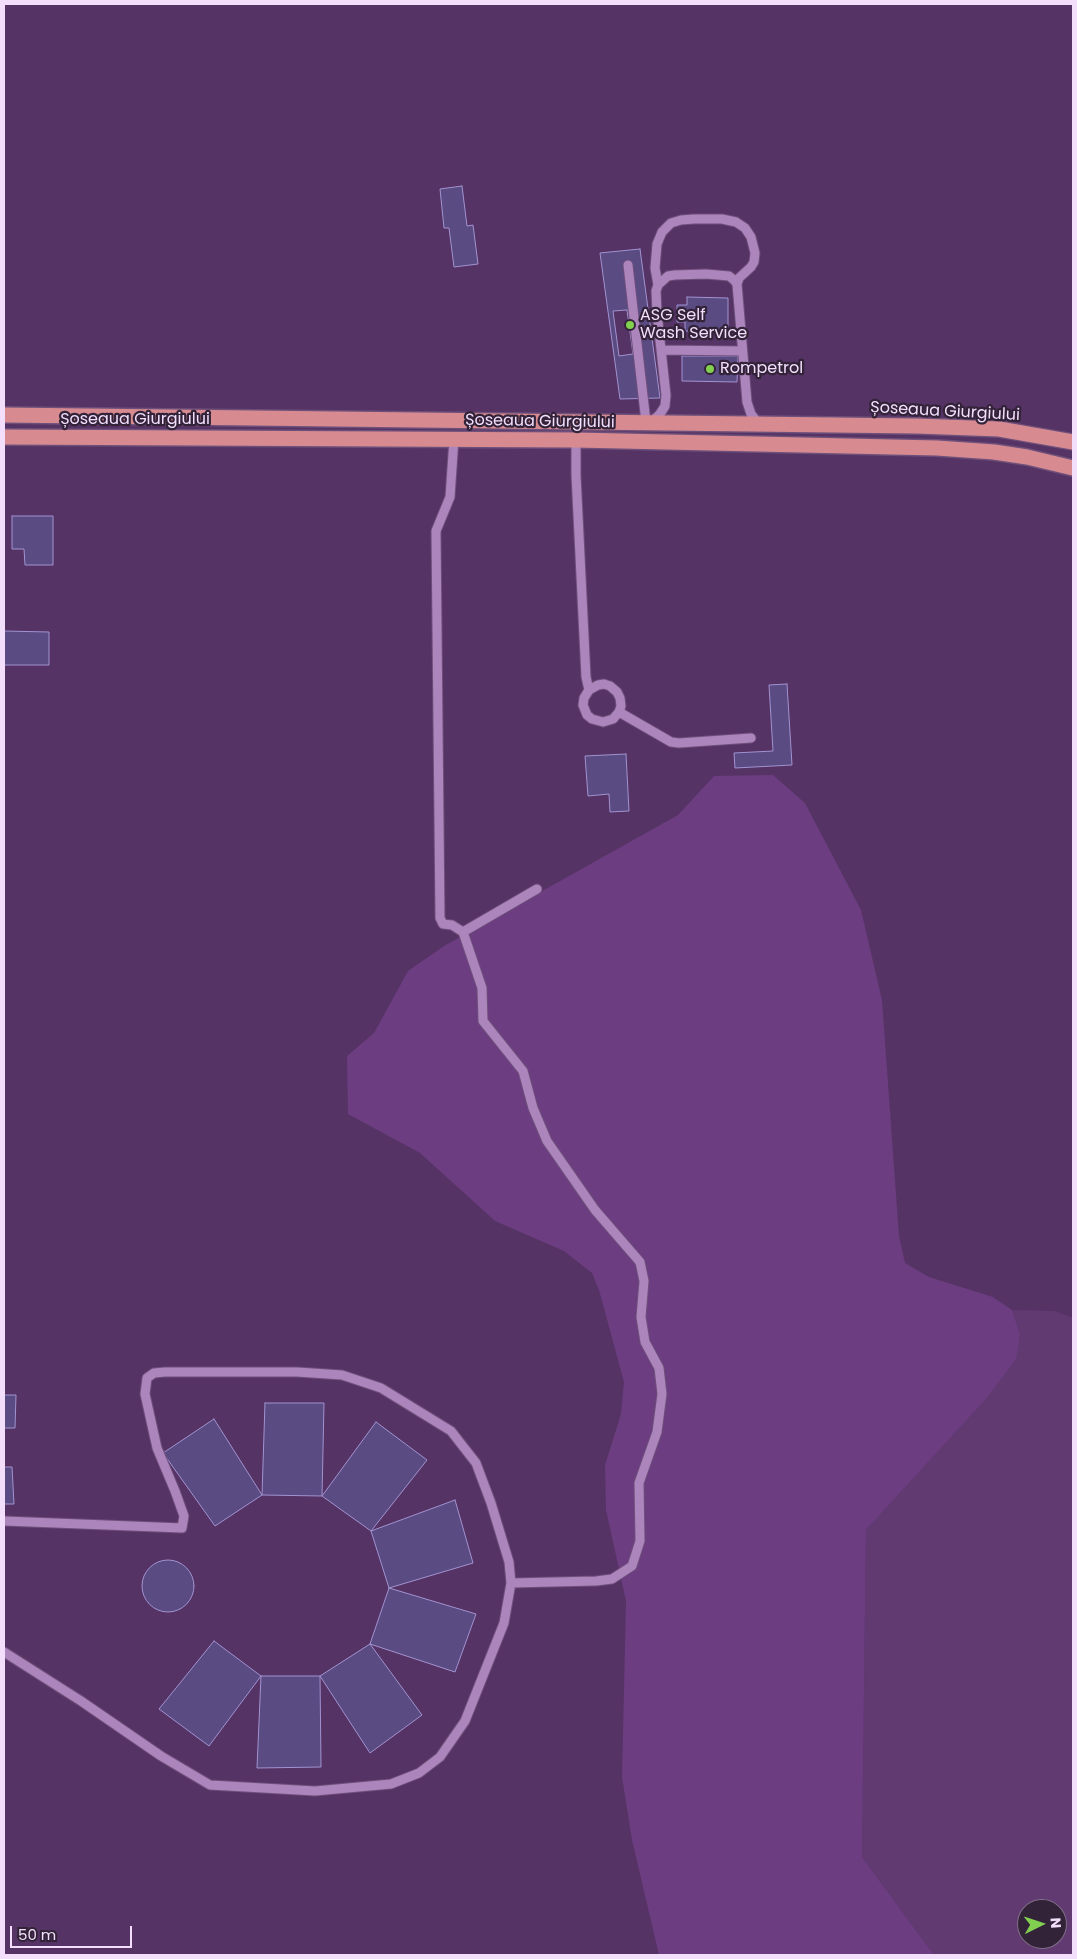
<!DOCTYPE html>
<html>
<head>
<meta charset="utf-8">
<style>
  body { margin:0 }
  #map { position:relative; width:1077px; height:1959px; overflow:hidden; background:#553364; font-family:Poppins,sans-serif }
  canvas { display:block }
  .frame { position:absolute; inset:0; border:5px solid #f3defc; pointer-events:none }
  .north { position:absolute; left:1017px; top:1899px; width:50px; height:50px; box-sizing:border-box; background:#322339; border:1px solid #7f6e87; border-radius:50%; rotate:86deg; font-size:14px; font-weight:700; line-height:20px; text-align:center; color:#f3defc }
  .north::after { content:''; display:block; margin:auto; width:18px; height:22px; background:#82d04f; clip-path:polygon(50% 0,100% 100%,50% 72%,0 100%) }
  .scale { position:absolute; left:10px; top:1926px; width:122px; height:22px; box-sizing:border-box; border:2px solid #f3defc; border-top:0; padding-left:6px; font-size:15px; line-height:18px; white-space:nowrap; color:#f3defc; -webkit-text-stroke:4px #322339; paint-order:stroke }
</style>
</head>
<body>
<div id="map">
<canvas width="1077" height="1959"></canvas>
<div class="frame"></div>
<div class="north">N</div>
<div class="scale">50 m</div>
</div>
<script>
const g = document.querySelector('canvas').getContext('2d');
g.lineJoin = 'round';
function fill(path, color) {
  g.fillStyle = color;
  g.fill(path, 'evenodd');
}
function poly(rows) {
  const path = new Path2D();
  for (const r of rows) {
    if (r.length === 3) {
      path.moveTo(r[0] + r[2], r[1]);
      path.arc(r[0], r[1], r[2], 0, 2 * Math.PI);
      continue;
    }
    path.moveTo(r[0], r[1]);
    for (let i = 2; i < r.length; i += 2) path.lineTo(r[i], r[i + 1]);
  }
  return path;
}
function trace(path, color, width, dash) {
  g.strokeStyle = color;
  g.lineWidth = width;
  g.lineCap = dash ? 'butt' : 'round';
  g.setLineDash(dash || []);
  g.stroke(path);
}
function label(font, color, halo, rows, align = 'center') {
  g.font = font + ' Poppins,sans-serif';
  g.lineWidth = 4.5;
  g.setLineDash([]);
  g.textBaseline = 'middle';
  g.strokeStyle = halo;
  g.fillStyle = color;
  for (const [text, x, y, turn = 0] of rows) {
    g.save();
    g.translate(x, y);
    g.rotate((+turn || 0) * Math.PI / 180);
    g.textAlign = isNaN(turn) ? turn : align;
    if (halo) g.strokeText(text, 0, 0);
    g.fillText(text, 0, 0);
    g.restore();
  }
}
const built = poly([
  [1012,1310,1055,1311,1073,1318,1073,1955,934,1955,862,1857,866,1530,985,1400,1020,1334],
  [1027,1909,1057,1909,1057,1939,1027,1939]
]);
const green = poly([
  [773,775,805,803,861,910,882,1000,899,1236,905,1263,929,1277,993,1297,1012,1310,1020,1334,1016,1359,985,1400,866,1530,862,1857,934,1955,659,1955,632,1840,622,1777,626,1601,606,1510,605,1465,621,1414,624,1382,599,1290,592,1273,564,1251,495,1221,420,1153,348,1114,347,1056,374,1033,408,971,444,946,678,815,714,776]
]);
const building = poly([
  [462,186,467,226,473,225,478,264,454,267,449,228,444,228,440,189,462,186],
  [640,249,660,398,620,399,600,253,640,249],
  [687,297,728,298,728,331,685,331,685,322,677,322,677,305,687,305,687,297],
  [627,310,633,354,619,356,613,311,627,310],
  [682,356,738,356,737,382,682,381,682,356],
  [12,516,53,516,53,565,25,565,24,549,12,549,12,516],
  [4,631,49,632,49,665,4,665,4,631],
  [787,684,792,765,735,768,734,753,773,751,769,685,787,684],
  [626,754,629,811,610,812,609,794,588,796,585,756,626,754],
  [4,1395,16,1395,15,1428,4,1428,4,1395],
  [265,1403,324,1403,322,1496,262,1495,265,1403],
  [214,1419,262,1495,215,1526,163,1453,214,1419],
  [376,1422,427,1460,371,1531,322,1496,376,1422],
  [4,1467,12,1467,14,1504,4,1504,4,1467],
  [455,1500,473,1563,389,1588,371,1531,455,1500],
  [168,1586,26],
  [389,1588,476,1614,455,1672,370,1644,389,1588],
  [214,1641,261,1676,209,1746,159,1709,214,1641],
  [370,1644,422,1715,370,1753,320,1676,370,1644],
  [261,1676,320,1676,321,1767,257,1768,261,1676]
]);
const minor = poly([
  [628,265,646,422],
  [658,285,655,268,657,244,662,232,671,223,681,220,694,219,722,219,736,222,745,228,751,237,755,253,754,262,751,267,739,278,737,284],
  [661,350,742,351],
  [651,422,660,414,665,406,666,395,657,313,656,291,658,285,668,276,675,275,706,274,729,276,734,280,737,284,747,402,751,414,759,424],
  [454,439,450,497,436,531,440,918,443,924,452,925,463,932,482,988,483,1021,523,1071,533,1108,547,1141,595,1210,640,1262,644,1281,641,1317,645,1342,659,1368,662,1394,657,1432,639,1483,640,1541,632,1566,612,1579,596,1581,511,1583],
  [576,440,576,475,586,677,589,690,584,698,583,705,587,715,592,719,603,722,613,719,619,712,621,706,620,698,617,692,610,686,604,684,598,685,589,690],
  [619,712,671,742,679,743,751,738],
  [463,932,537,889],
  [4,1521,182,1528,184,1516,175,1491,157,1448,145,1394,147,1378,154,1373,165,1372,297,1372,342,1375,381,1388,451,1431,476,1463,491,1503,509,1562,511,1583,504,1623,465,1721,440,1757,419,1773,391,1784,315,1791,210,1785,161,1756,81,1701,4,1652]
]);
const highway = poly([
  [4,415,917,426,999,429,1073,442],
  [4,437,576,440,937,448,994,452,1027,457,1073,468]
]);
const markers = [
  [630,325,5,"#82d04f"],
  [710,369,5,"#82d04f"]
];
const poiNames = [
  ["ASG Self",640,316],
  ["Wash Service",640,334],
  ["Rompetrol",720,369]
];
const streetNames = [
  ["Șoseaua Giurgiului",945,412,3],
  ["Șoseaua Giurgiului",135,420],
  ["Șoseaua Giurgiului",540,422,1]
];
fill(built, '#613a72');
fill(green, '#6c3d80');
fill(building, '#5a4b83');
trace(building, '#a293d1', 1);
trace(minor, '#6e4f7a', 11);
trace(highway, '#6e4f7a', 18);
trace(minor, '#ab85bc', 9);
trace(highway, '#d78b91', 15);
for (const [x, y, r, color] of markers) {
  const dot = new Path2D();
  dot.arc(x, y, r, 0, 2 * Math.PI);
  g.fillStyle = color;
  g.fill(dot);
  trace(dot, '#322339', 2);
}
label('16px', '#f3defc', '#322339', poiNames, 'left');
label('16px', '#f3defc', '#322339', streetNames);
</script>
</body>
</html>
